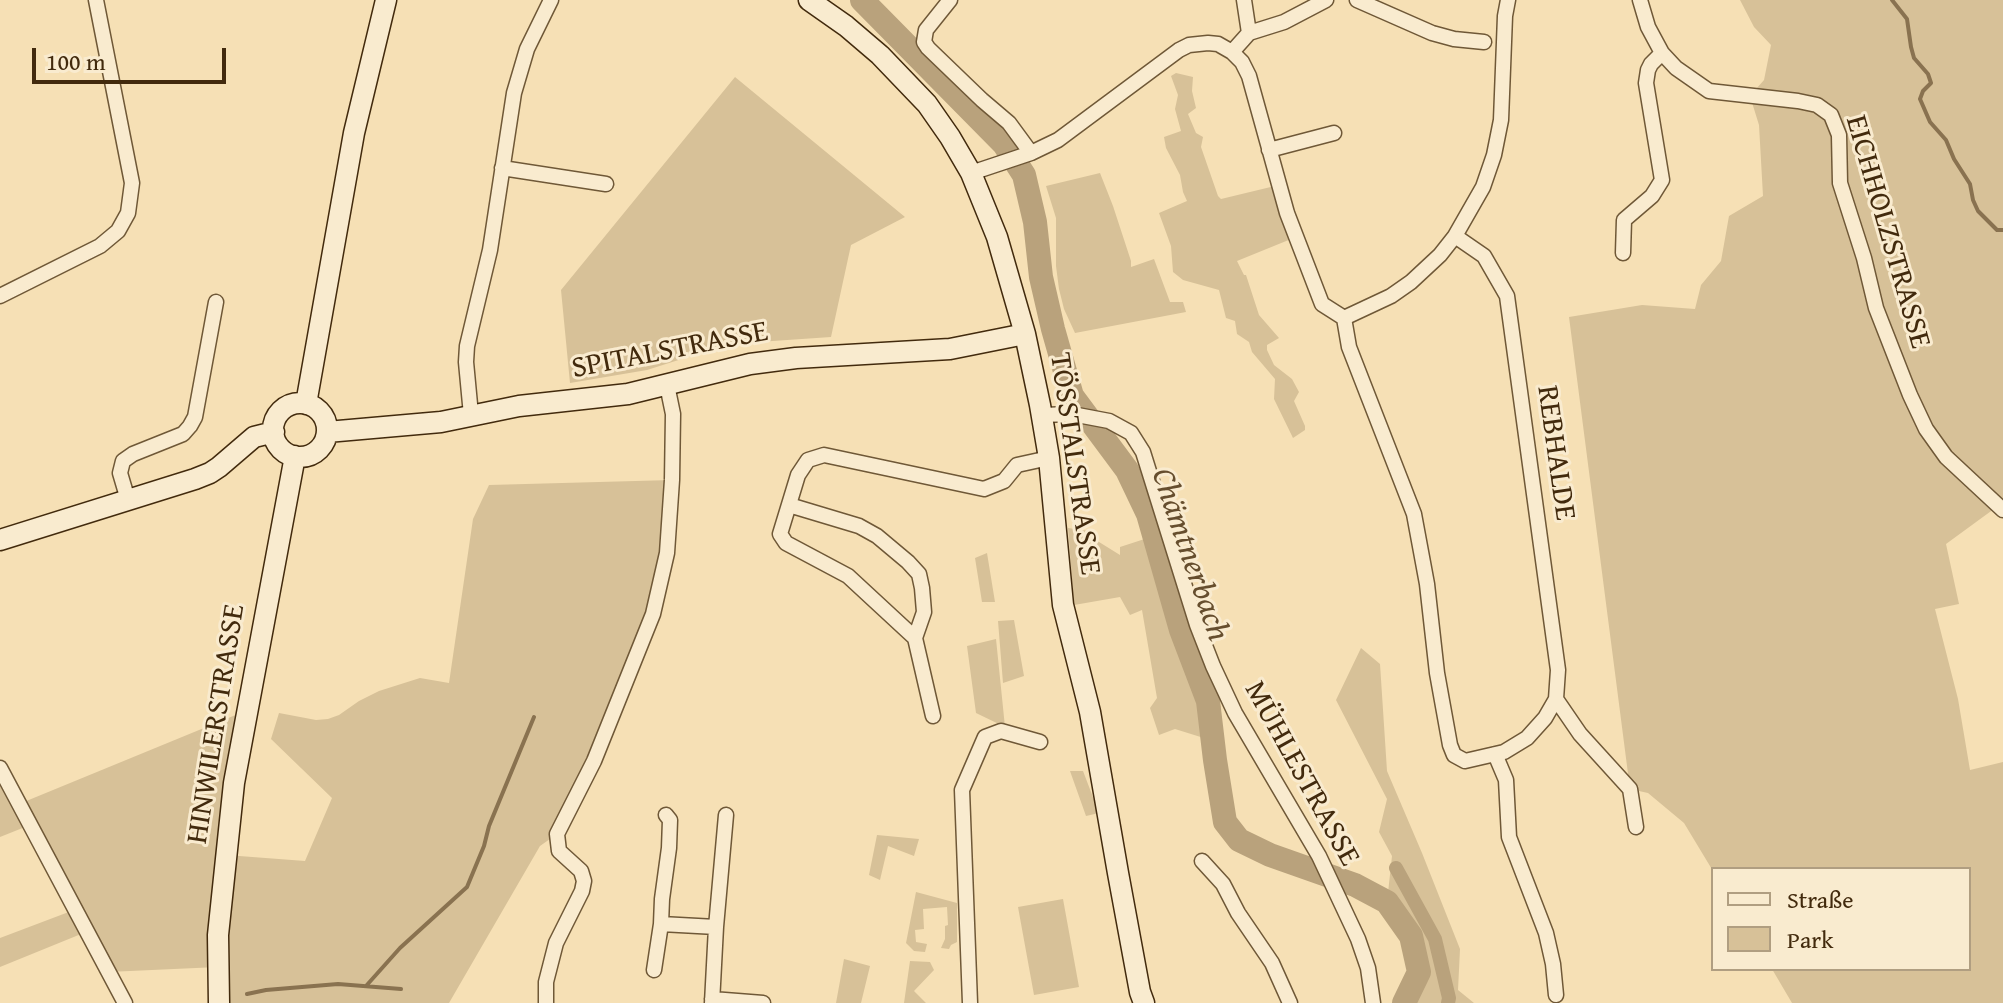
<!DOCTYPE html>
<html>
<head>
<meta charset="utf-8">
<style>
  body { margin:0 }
  #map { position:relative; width:2003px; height:1003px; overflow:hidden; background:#f6e0b5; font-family:"Gentium Book Plus",serif }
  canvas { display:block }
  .legend { position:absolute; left:1711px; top:867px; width:260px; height:104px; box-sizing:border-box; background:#f9ebcf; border:2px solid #b09e81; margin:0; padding:10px 14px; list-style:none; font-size:24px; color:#422a0d }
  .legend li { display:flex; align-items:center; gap:16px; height:40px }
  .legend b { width:40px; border:2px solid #b09e81 }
  .scale { position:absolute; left:32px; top:48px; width:194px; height:36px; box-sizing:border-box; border:4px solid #422a0d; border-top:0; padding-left:10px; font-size:24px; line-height:28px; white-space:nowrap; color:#422a0d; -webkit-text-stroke:6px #f9ebcf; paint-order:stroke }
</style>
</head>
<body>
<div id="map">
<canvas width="2003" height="1003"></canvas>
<ul class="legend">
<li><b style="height:10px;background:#f9ebcf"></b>Straße</li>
<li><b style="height:22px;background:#d7c198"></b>Park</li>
</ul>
<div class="scale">100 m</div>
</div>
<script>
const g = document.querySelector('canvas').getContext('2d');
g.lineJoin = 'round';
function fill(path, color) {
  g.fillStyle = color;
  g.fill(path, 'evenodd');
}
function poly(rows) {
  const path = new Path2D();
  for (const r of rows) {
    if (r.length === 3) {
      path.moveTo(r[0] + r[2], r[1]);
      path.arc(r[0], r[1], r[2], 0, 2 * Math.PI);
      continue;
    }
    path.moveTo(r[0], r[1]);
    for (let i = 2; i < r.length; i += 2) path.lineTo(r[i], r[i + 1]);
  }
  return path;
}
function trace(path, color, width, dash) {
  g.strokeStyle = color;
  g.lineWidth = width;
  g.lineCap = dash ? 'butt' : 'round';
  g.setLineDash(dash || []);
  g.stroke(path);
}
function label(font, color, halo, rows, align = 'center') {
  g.font = font + ' "Gentium Book Plus",serif';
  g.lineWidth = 6;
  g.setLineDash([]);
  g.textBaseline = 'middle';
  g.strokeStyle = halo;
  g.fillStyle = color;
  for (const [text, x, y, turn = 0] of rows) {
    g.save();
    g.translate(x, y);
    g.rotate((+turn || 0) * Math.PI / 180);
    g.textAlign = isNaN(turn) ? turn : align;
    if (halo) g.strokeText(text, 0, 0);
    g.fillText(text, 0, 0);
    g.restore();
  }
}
const green = poly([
  [1740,0,2003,0,2003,510,1998,506,1946,544,1959,604,1935,609,1958,699,1970,770,2003,762,2003,1003,1792,1003,1772,969,1969,969,1969,869,1713,869,1713,871,1684,823,1648,793,1630,789,1569,317,1642,305,1695,309,1701,285,1721,261,1729,216,1763,196,1759,125,1750,96,1764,80,1771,45,1754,27],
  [1176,73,1193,77,1192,91,1196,108,1188,114,1196,133,1203,137,1201,147,1218,196,1221,199,1279,185,1296,237,1237,261,1244,275,1246,275,1259,315,1279,338,1267,345,1267,350,1274,365,1292,379,1299,392,1294,401,1305,426,1305,430,1293,438,1274,399,1275,379,1252,352,1249,342,1237,334,1235,321,1226,318,1219,290,1183,280,1173,272,1171,246,1159,213,1187,201,1183,192,1180,175,1166,148,1164,137,1181,131,1175,109,1178,95,1171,76],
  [735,77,905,217,851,245,831,337,729,344,647,370,570,383,561,290],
  [1100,173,1113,206,1131,261,1131,267,1154,259,1170,302,1183,302,1186,312,1075,333,1064,309,1059,289,1056,266,1056,218,1046,186],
  [672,480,653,614,557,834,540,846,449,1003,219,1003,218,967,108,972,86,932,0,967,0,938,74,910,19,804,238,714,226,855,305,861,332,798,271,739,279,713,316,720,328,719,339,715,359,701,379,691,420,678,449,683,473,519,489,485],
  [1068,528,1089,531,1091,537,1120,555,1120,547,1160,534,1200,656,1221,707,1206,715,1207,739,1175,729,1159,735,1150,708,1157,698,1142,610,1130,615,1120,597,1074,605],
  [987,553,995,602,982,602,975,558],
  [1014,620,1024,676,1003,683,998,621],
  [996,639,1005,727,976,713,967,646],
  [1361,648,1380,664,1387,771,1422,853,1460,949,1458,990,1474,1003,1392,1003,1408,992,1419,972,1411,936,1387,902,1392,856,1379,832,1387,799,1336,700],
  [1070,771,1083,771,1099,813,1086,816],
  [0,780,25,827,0,837],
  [877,835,919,839,914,856,888,846,880,880,869,875],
  [916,892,957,903,957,942,951,945,949,949,941,948,945,939,945,926,948,925,947,907,923,909,924,929,915,930,916,942,927,944,925,952,914,951,906,943],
  [1063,899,1079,987,1034,995,1018,907],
  [844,959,870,966,861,1003,836,1003],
  [910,961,930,962,934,970,914,991,926,1003,904,1003]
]);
const stream = poly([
  [1892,0,1907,19,1911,47,1914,58,1928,74,1931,83,1923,91,1920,99,1930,122,1946,140,1954,159,1970,184,1973,200,1978,211,1997,230,2003,230],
  [366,986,400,948,467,887,484,846,489,826,534,717],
  [247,994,266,990,338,984,401,989]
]);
const canal = poly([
  [1396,868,1435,939,1449,998,1448,1003]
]);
const river = poly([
  [862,0,1004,144,1024,175,1035,222,1041,277,1053,329,1072,396,1127,470,1148,514,1181,630,1208,701,1215,760,1225,822,1239,840,1270,855,1355,885,1387,902,1411,936,1419,972,1404,1003]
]);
const street = poly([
  [950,0,926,30,924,42,928,48,982,100,1009,123,1031,153],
  [1244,0,1249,33],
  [1357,0,1432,33,1454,39,1484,42],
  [1232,52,1242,62,1249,76,1287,213,1322,304,1344,318,1391,296,1411,282,1440,255,1455,236,1483,187,1494,155,1501,120,1505,16,1508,0],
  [1662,53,1676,68,1709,91,1798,101,1817,105,1831,115,1839,135,1840,183,1864,258,1876,308,1910,395,1926,429,1946,457,2003,510],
  [1269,150,1334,133],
  [502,168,606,184],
  [971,173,1031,153,1058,140,1179,50,1189,45,1208,43,1218,44,1232,52,1249,33,1284,22,1326,0],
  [1623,253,1624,220,1652,196,1662,180,1646,83,1648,70,1651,64,1662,53,1648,27,1640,0],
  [0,296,100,246,118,231,128,213,132,183,96,0],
  [1344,318,1349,347,1414,514,1427,584,1437,673,1450,745,1454,755,1465,761,1504,752,1527,738,1545,718,1556,699,1558,670,1507,296,1484,256,1455,236],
  [471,415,466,362,467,346,490,250,514,93,527,49,551,0],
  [1042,415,1072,414,1109,421,1131,433,1143,452,1197,625,1213,666,1235,713,1319,856,1358,939,1368,968,1373,1003],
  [128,500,120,473,123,461,133,454,183,434,190,426,195,417,216,302],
  [789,505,859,526,877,536,908,562,919,574,922,588,924,612,915,638],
  [1556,699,1580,734,1630,789,1636,827],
  [933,716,915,638,848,576,786,543,780,534,798,475,808,460,824,455,984,489,1004,481,1017,465,1049,458],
  [1495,754,1506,780,1509,837,1546,933,1553,964,1556,995],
  [0,768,125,1003],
  [1202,861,1223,884,1238,913,1272,963,1290,1003],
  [661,924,716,927],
  [654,970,661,924,662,899,669,848,670,820,666,815],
  [712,999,763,1003],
  [546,1003,546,982,556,943,582,891,584,881,581,871,559,851,557,834,594,761,653,614,667,553,672,480,673,414,667,385],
  [712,1003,716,927,726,815],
  [970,1003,962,790,985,737,1001,731,1040,742]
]);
const secondary = poly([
  [809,0,846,26,880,55,927,104,950,137,971,173,997,237,1025,334,1040,405,1049,458,1063,605,1090,712,1118,873,1140,992,1144,1003],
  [300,430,27],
  [306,404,354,133,386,0],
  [327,432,441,422,519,406,628,394,750,364,796,358,950,349,1025,334],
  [0,540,195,479,210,473,219,467,254,437,274,432],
  [219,1003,218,935,234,783,295,456]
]);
const streetNames = [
  ["EICHHOLZSTRASSE",1887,232,74],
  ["SPITALSTRASSE",670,351,-11],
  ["REBHALDE",1555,453,82],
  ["TÖSSTALSTRASSE",1074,464,82],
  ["HINWILERSTRASSE",217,724,-81],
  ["MÜHLESTRASSE",1301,774,61]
];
const waterNames = [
  ["Chämtnerbach",1189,555,71]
];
fill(green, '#d7c198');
trace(stream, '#897250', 4);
trace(canal, '#b9a27c', 14);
trace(river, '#b9a27c', 24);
trace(street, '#6f5837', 17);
trace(secondary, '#422a0d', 23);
trace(street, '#f9ebcf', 14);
trace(secondary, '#f9ebcf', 20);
label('30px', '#422a0d', '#f9ebcf', streetNames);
label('italic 32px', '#664e2e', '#f9ebcf', waterNames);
</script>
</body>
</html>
